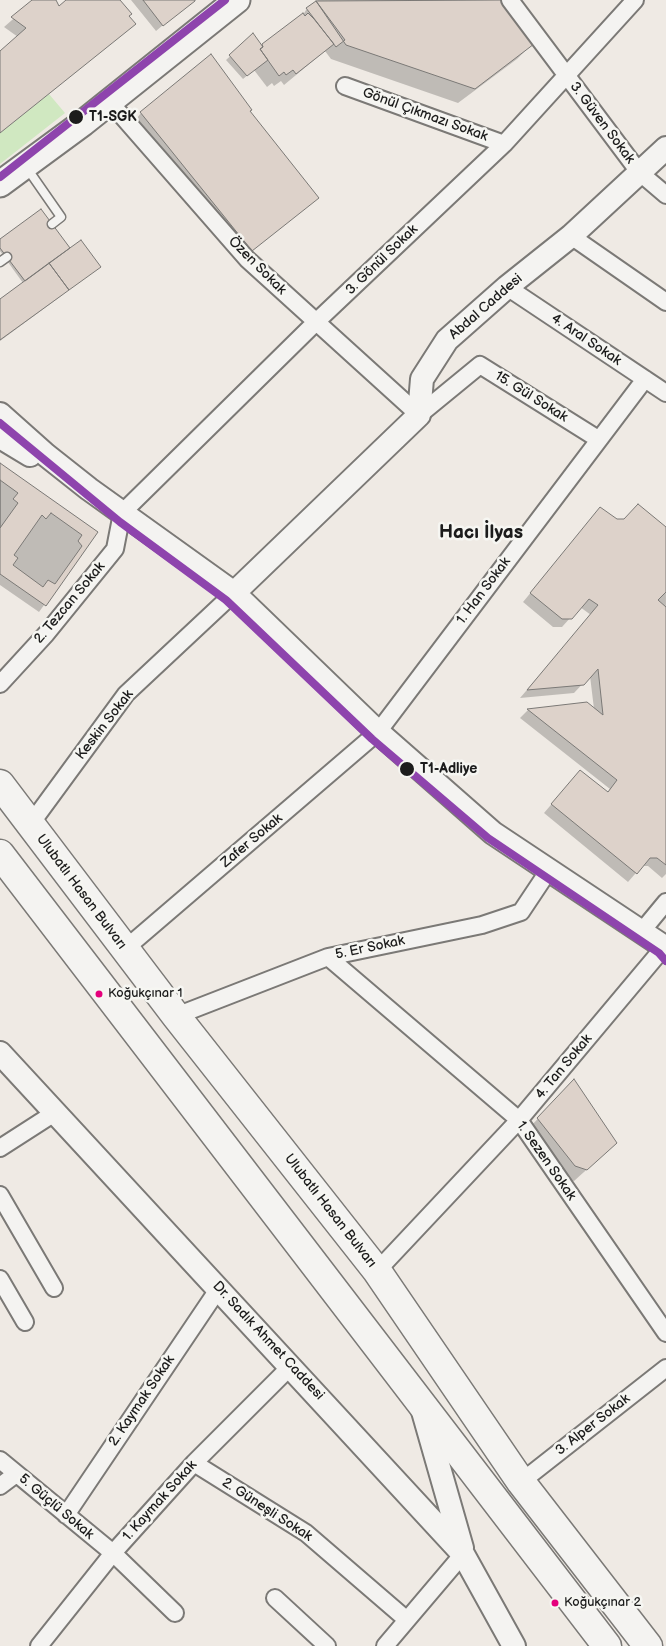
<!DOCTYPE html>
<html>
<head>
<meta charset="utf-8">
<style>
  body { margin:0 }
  canvas { display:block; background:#efeae4 }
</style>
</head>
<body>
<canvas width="666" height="1646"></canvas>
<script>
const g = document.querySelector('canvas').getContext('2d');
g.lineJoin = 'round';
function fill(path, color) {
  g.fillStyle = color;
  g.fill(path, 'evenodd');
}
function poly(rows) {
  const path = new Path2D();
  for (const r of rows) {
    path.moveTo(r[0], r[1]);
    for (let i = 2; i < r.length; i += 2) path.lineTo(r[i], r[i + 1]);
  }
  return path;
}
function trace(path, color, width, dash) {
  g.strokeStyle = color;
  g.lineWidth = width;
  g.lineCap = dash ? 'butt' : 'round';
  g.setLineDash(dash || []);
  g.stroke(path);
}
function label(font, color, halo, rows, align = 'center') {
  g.font = font + ' "Balsamiq Sans",sans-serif';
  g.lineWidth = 5;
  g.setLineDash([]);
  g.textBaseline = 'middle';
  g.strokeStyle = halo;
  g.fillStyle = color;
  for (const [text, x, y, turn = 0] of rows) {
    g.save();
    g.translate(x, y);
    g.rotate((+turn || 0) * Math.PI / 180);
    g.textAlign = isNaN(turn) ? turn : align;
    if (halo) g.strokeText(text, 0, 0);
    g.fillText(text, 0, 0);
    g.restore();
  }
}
const green = poly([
  [49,94,65,113,0,164,0,133]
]);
const shadow = poly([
  [35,0,55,0,59,8,68,0,119,0,134,24,0,133,0,53,18,37,4,27],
  [131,0,193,0,156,31],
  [318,0,501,0,532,44,517,59,458,103,331,59,325,51,284,85,281,81,274,86,272,83,267,87,254,70,243,79,226,60,253,35,261,46,303,15,306,10],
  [249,111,313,202,247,254,137,118,141,113],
  [0,241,61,296,0,341,0,300,23,283,0,251],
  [0,464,97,532,39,612,0,585],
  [600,509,616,521,666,529,666,874,662,878,648,866,642,866,628,882,544,813,572,780,607,793,610,789,520,718,528,710,587,703,594,709,590,676,574,693,520,698,591,615,580,607,562,627,553,627,523,602],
  [563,1093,604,1154,574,1181,563,1178,526,1131]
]);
const building = poly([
  [32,0,56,0,59,6,66,0,120,0,132,14,129,16,136,24,0,133,0,51,26,28,11,17,32,0],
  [143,0,195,0,195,1,163,26,143,0],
  [502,0,534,44,475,89,346,45,316,1,502,0],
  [316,1,345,40,336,47,306,8,316,1],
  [303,13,305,16,308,13,314,19,334,44,296,74,293,70,286,75,284,72,279,76,260,49,263,47,262,44,303,13],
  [253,33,263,47,260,49,268,60,247,76,229,55,253,33],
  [211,54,252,110,250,111,319,198,252,251,140,112,211,54],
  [41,209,70,248,25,281,0,248,0,239,41,209],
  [81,240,101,267,69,290,49,263,81,240],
  [49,263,69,290,0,340,0,299,49,263],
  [0,463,98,532,46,606,0,574,0,463],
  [0,480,18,493,13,499,18,503,0,528,0,480],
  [638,504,666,527,666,592,658,600,666,607,666,865,657,858,650,858,637,874,551,804,580,770,608,792,617,780,527,709,587,702,603,715,598,669,584,685,527,690,598,605,589,599,572,619,562,619,530,593,600,507,617,519,624,519,638,504],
  [51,513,82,535,78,541,82,546,55,584,48,580,43,587,13,565,18,558,14,555,42,515,46,519,51,513],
  [574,1079,617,1143,587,1170,575,1166,537,1118,574,1079]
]);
const lane = poly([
  [29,171,61,217,52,224],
  [0,262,7,257]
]);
const street = poly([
  [510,0,639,172,666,195],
  [345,86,504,144],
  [109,101,247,259,419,415,480,365,598,439],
  [571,236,666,302],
  [507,287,666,393],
  [0,684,46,634,115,549,122,513,316,322,504,144,635,0],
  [30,825,126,694,234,593],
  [642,931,666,902],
  [125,949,378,732,645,379],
  [328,957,519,1120,666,1333],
  [176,1016,328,957,482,925,521,912,549,870],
  [0,1148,56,1112],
  [0,1195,54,1288],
  [377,1271,519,1120,665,946],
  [0,1279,25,1322],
  [0,1460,113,1553,175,1613],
  [194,1463,306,1533,407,1620],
  [521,1482,666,1368],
  [0,1486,16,1474],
  [66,1515,219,1288],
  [275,1598,327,1646],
  [39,1646,113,1553,194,1463,291,1366],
  [385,1646,463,1554]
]);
const secondary = poly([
  [0,414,46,455,89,489,234,593,378,732,493,833,666,948],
  [0,437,30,455],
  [234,593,419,415,422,379,447,340,507,287,571,236,666,148],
  [0,1053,463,1554,514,1646],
  [422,1408,462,1548]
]);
const primary = poly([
  [0,184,83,123,237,0]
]);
const highway = poly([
  [0,784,176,1016,377,1271,521,1482,648,1646],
  [0,854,607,1646]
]);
const tram1 = poly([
  [0,177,225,0],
  [0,423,120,522,226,600,372,739,488,838,659,953,666,961]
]);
const markers = [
  [76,117,8,"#1c1c1c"],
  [407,769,8,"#1c1c1c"],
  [99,994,4.5,"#e5007d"],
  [555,1603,4.5,"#e5007d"]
];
const busNames = [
  ["Koğukçınar 1",108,994],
  ["Koğukçınar 2",564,1603]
];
const streetNames = [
  ["Gönül Çıkmazı Sokak",425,115,20],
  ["3. Güven Sokak",602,123,53],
  ["3. Gönül Sokak",382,260,-44],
  ["Özen Sokak",257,266,45],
  ["Abdal Caddesi",486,307,-41],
  ["4. Aral Sokak",586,340,34],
  ["15. Gül Sokak",531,397,32],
  ["1. Han Sokak",484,591,-53],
  ["2. Tezcan Sokak",70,603,-50],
  ["Keskin Sokak",105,725,-52],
  ["Zafer Sokak",252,841,-40],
  ["Ulubatlı Hasan Bulvarı",81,892,53],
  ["5. Er Sokak",370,948,-12],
  ["4. Tan Sokak",564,1067,-50],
  ["1. Sezen Sokak",546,1161,55],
  ["Ulubatlı Hasan Bulvarı",330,1211,52],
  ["Dr. Sadık Ahmet Caddesi",268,1341,47],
  ["2. Kaymak Sokak",142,1401,-56],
  ["3. Alper Sokak",593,1425,-38],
  ["1. Kaymak Sokak",160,1501,-48],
  ["5. Güçlü Sokak",56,1507,40],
  ["2. Güneşli Sokak",267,1510,33]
];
const stopNames = [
  ["T1-SGK",89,117],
  ["T1-Adliye",420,769]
];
const districtNames = [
  ["Hacı İlyas",481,533]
];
fill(green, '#d0e8c1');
fill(shadow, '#0003');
fill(building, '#ddd2ca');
trace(building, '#7b7976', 1);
trace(lane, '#7b7976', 11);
trace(street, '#7b7976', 20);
trace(secondary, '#7b7976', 26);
trace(primary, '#7b7976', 29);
trace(highway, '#7b7976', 31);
trace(lane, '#f4f3f1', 8);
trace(street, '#f4f3f1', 16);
trace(secondary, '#f4f3f1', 22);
trace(primary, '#f4f3f1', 25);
trace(highway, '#f4f3f1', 28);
trace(tram1, '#8e44ad', 8);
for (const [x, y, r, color] of markers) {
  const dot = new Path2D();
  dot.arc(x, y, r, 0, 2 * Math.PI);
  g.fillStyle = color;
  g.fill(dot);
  trace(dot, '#f6f6f2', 2);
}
label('13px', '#1c1c1c', '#f6f6f2', busNames, 'left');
label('14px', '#1c1c1c', '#f6f6f2', streetNames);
label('bold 14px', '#1c1c1c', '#f6f6f2', stopNames, 'left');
label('bold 19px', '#1c1c1c', '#f6f6f2', districtNames);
</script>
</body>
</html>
